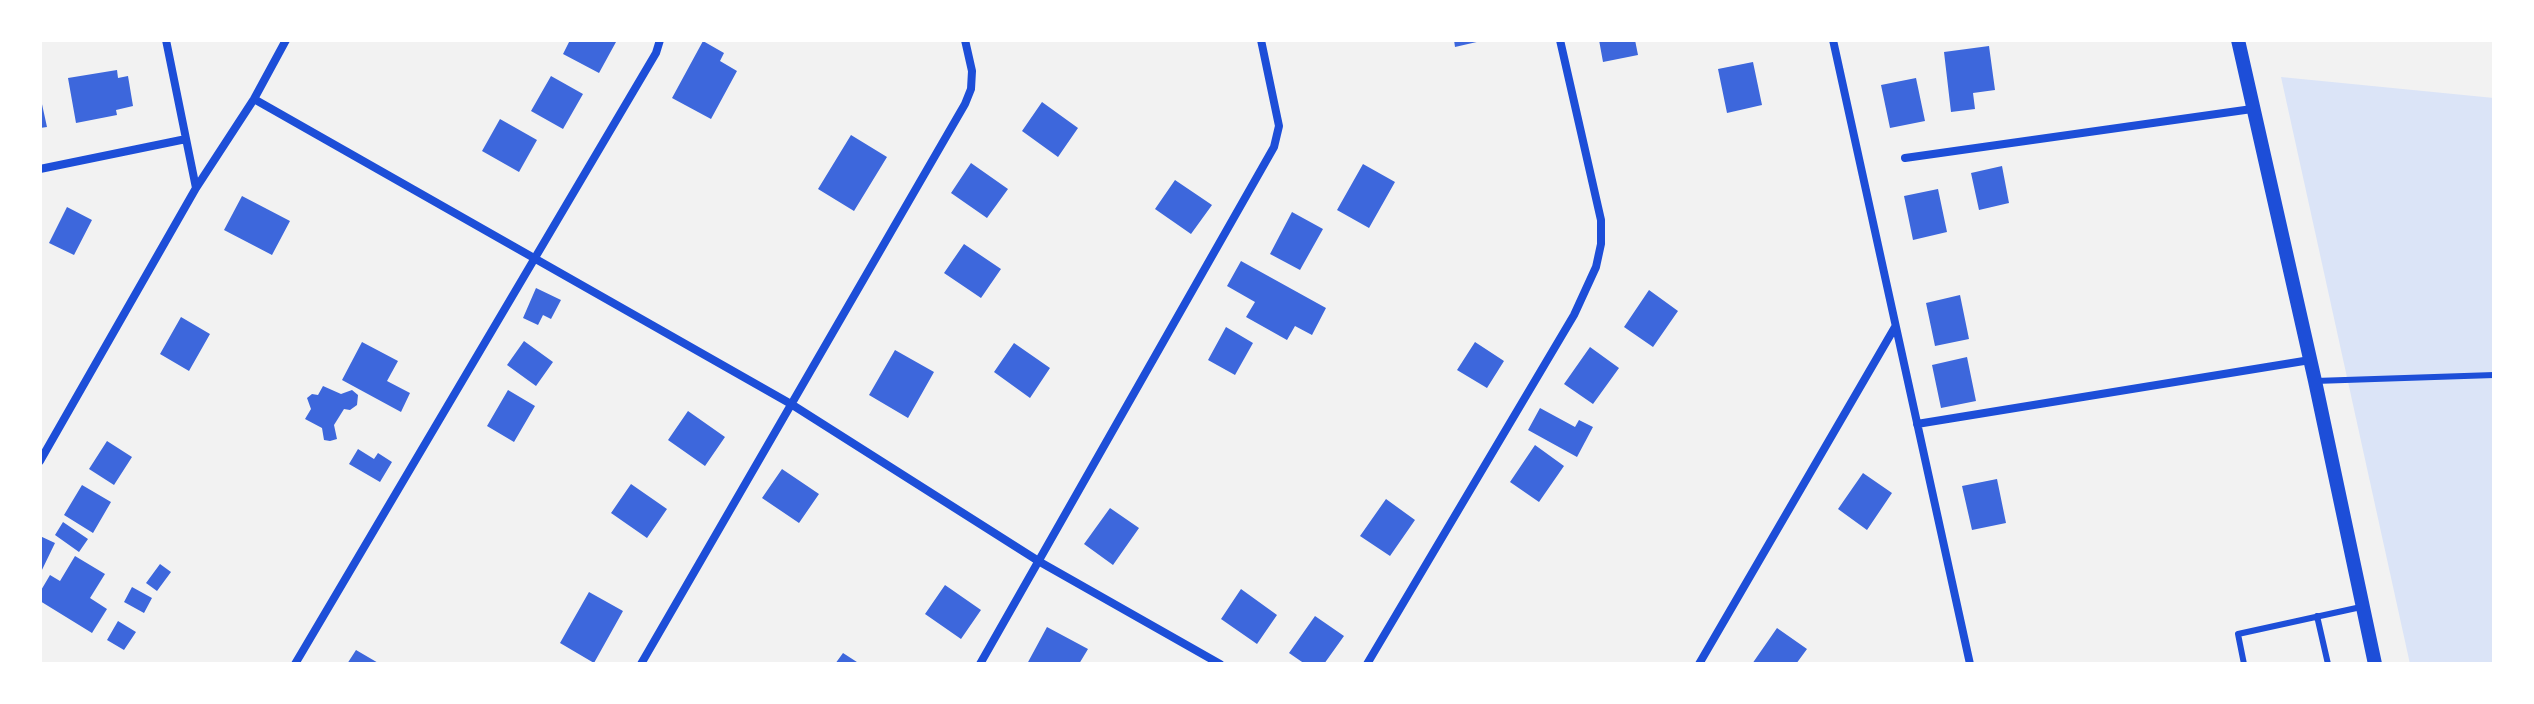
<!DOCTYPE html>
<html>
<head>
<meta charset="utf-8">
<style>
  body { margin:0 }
  #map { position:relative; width:2534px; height:704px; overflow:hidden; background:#f2f2f2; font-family:Manrope,sans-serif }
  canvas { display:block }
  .frame { position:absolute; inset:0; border:42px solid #fff; pointer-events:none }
</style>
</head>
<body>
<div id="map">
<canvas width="2534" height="704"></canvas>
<div class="frame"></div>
</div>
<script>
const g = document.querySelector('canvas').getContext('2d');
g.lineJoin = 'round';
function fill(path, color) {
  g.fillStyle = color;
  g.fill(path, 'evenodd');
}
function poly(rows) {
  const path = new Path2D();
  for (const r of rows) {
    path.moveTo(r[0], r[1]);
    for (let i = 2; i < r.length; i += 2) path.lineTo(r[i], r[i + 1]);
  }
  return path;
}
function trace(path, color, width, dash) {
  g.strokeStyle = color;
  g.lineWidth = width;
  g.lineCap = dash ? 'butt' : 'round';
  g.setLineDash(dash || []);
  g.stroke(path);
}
const green = poly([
  [2281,77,2494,98,2494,664,2410,664]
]);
const building = poly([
  [570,40,612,40,616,42,599,73,563,54],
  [1454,40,1481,40,1481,41,1455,47],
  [1599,40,1635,40,1638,55,1603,62],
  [703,41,724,53,720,61,737,71,711,119,672,98],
  [1989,46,1995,90,1973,93,1975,109,1951,112,1944,52],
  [1753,62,1762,105,1727,113,1718,69],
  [117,70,118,78,128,76,133,106,116,110,117,115,76,123,68,78],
  [551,76,583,94,563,129,531,111],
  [1916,78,1925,121,1890,128,1881,85],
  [40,95,47,127,40,128],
  [1042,102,1078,128,1058,157,1022,131],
  [500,119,537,140,519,172,482,151],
  [851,135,887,157,854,211,818,189],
  [971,163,1008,189,987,218,951,193],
  [1363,164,1395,182,1369,228,1337,210],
  [2002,166,2009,203,1979,210,1971,173],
  [1175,180,1212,205,1191,234,1155,209],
  [1938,189,1947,232,1913,240,1904,196],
  [242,196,290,221,272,255,224,230],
  [67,207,92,220,74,255,49,243],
  [1292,212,1323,229,1300,270,1270,254],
  [964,244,1001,269,981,298,944,273],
  [1241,261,1326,308,1312,335,1295,326,1287,340,1246,317,1255,302,1227,286],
  [536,288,561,300,551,319,543,315,538,325,523,318],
  [1649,290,1678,311,1653,347,1624,327],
  [1960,295,1969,339,1935,346,1926,303],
  [181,317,210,334,189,371,160,354],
  [1226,327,1253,343,1235,375,1208,360],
  [524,341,553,362,536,386,507,365],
  [362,342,398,361,387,381,410,393,401,412,342,380],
  [1475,342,1504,361,1487,388,1457,370],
  [1014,343,1050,368,1030,398,994,372],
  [1590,347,1619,368,1593,404,1564,384],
  [895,350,934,372,908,418,869,395],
  [1967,357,1976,401,1941,408,1932,365],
  [323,386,341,394,352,390,358,395,357,405,350,410,344,409,334,425,337,439,330,441,324,440,322,428,305,419,311,409,307,398,312,394,318,395],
  [508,390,535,406,514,442,487,426],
  [1540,408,1575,427,1579,420,1593,427,1577,457,1528,430],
  [688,411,725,437,705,466,668,440],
  [107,441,132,457,114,485,89,469],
  [1535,445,1564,466,1539,502,1510,482],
  [358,449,374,459,378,453,392,462,380,482,349,464],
  [782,469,819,494,799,523,762,498],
  [1863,473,1892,493,1867,530,1838,509],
  [1997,479,2006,523,1972,530,1962,486],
  [631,484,667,509,647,538,611,513],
  [82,485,111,502,93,533,64,515],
  [1386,499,1415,520,1390,556,1360,536],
  [1110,508,1139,528,1113,565,1084,544],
  [63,522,88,539,79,552,55,535],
  [40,536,55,543,40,574],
  [75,556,105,574,90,598,107,609,92,633,40,601,40,592,50,575,60,581],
  [160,564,171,572,157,591,146,583],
  [945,585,981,610,961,639,925,614],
  [132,587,152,598,144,613,124,602],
  [1241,589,1277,615,1257,644,1221,619],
  [589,592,623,611,594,663,560,643],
  [1315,616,1344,636,1324,664,1305,664,1289,653],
  [118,621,136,632,124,650,107,640],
  [1047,627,1088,649,1079,664,1027,664],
  [1777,628,1807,649,1796,664,1752,664],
  [356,650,380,664,347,664],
  [843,653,860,664,835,664]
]);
const service = poly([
  [2315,381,2494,375],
  [2317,616,2328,664],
  [2244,664,2238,634,2361,607]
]);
const minor = poly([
  [1833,40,1970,664],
  [254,99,791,404,1040,562,1220,664],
  [1905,158,2252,109],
  [40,169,186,139],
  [196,188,254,99,286,40],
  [1917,424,2310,360],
  [40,461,196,188,166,40],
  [295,664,656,53,660,40],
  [641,664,965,104,971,89,972,71,965,40],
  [980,664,1274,147,1279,126,1261,40],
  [1367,664,1574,315,1596,267,1601,244,1601,220,1560,40],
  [1699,664,1895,327]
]);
const tertiary = poly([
  [2238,40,2315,381,2375,664]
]);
fill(green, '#dbe4f7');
fill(building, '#3d67dc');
trace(service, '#1d4ed8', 6);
trace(minor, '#1d4ed8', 8);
trace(tertiary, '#1d4ed8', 14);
</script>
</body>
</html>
